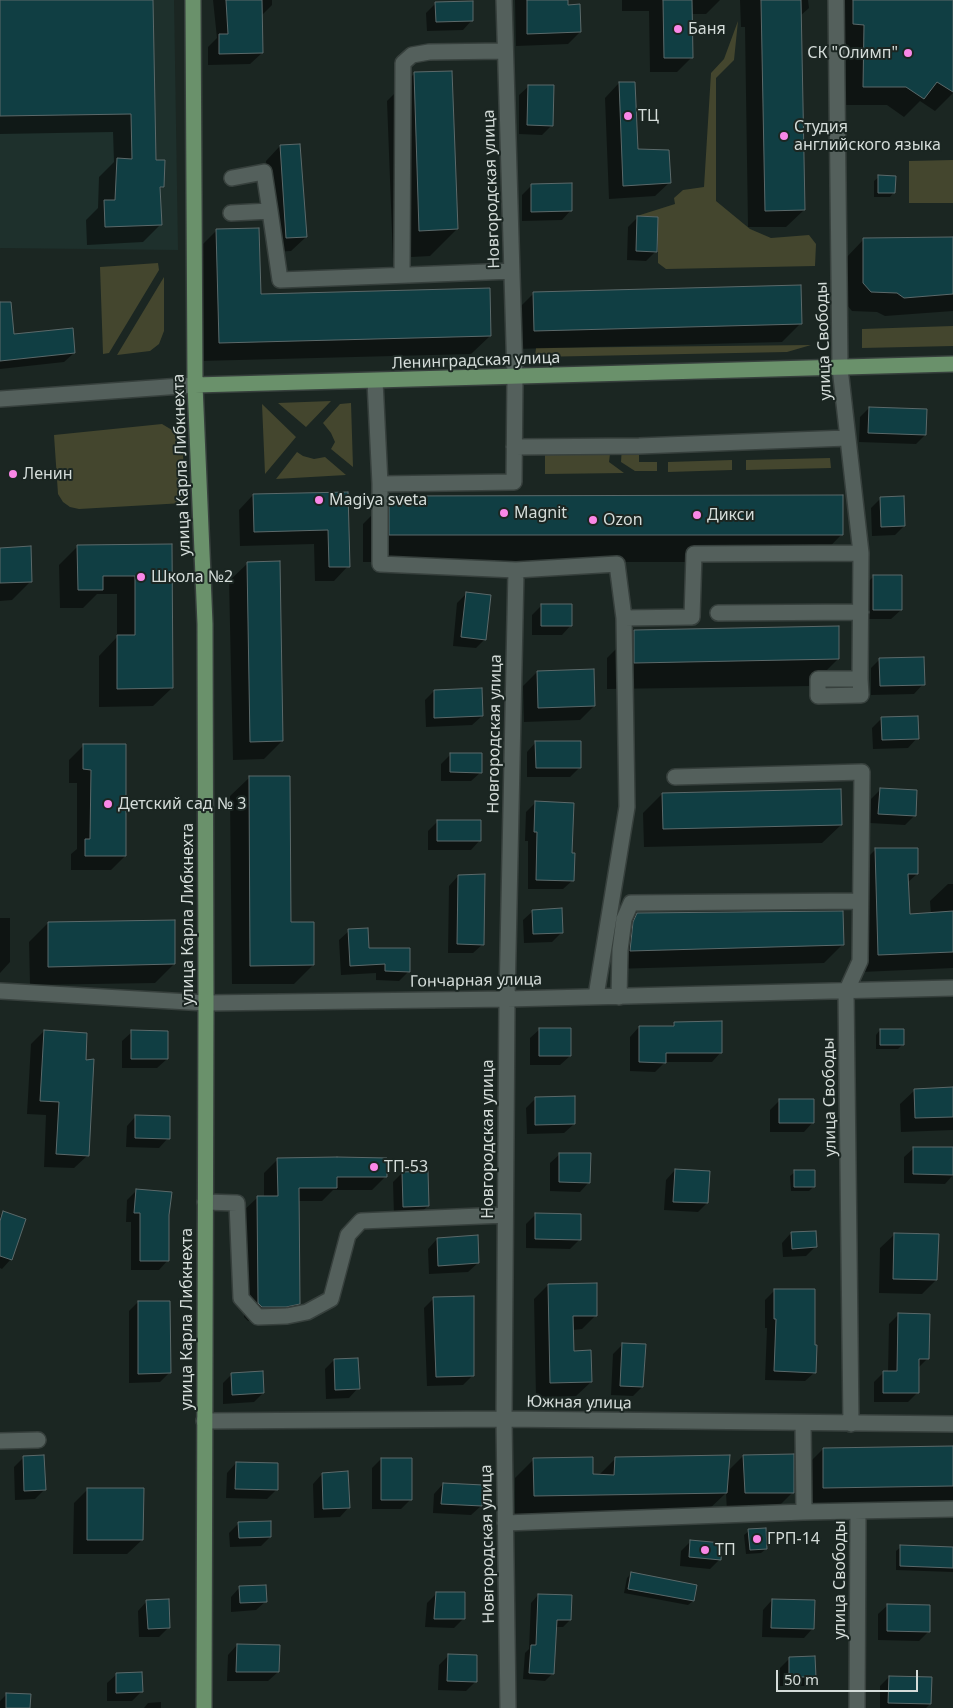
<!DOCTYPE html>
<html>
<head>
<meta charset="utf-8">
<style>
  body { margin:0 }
  #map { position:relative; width:953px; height:1708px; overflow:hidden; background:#1b2622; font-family:"Noto Sans",sans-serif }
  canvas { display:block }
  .scale { position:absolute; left:776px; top:1670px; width:142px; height:22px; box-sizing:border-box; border:2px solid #d4dcd9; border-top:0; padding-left:6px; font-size:15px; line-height:18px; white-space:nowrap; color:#d4dcd9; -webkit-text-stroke:4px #1b2622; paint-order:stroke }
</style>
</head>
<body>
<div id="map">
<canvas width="953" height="1708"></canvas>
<div class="scale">50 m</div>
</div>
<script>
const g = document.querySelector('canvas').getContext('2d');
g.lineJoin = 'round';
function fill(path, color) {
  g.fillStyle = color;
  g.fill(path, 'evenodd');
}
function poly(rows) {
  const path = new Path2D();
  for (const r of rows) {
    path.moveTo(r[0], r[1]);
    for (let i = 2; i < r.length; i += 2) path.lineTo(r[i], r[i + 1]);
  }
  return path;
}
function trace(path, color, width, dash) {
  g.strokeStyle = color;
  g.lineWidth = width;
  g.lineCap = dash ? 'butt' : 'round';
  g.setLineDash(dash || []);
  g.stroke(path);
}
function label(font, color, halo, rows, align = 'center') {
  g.font = font + ' "Noto Sans",sans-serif';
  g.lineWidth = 4;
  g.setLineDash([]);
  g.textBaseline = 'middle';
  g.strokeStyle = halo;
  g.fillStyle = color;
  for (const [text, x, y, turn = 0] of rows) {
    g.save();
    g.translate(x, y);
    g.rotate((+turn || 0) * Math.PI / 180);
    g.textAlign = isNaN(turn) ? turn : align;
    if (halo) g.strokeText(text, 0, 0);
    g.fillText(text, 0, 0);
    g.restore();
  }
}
const built = poly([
  [0,0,174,0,178,250,0,248]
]);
const green = poly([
  [738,21,734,60,716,78,716,201,750,229,771,238,809,235,816,244,815,266,666,269,658,263,658,217,637,216,675,204,674,198,683,190,704,187,711,73,724,59],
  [953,160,953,203,909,203,909,161],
  [158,263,159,270,109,353,103,354,100,267],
  [164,277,164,331,159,344,150,351,117,355],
  [953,326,953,346,862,348,862,329],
  [811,345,787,352,535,357,536,348],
  [331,401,306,427,278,403],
  [351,403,353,467,331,449,335,442,331,433,323,423,340,404],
  [262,404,296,437,265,474],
  [162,424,172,430,183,448,184,503,79,509,70,507,63,502,58,494,54,435],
  [611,446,609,462,624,473,545,474,545,447],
  [622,446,639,446,639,462,657,462,657,471,635,471,621,462],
  [297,452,303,456,314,459,325,457,346,475,276,479],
  [830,458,831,468,746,470,746,460],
  [732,460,732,470,668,472,668,462]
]);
const shadow = poly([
  [0,0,152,0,155,161,162,187,159,190,161,224,143,242,87,245,86,220,98,208,99,177,114,162,113,132,0,134],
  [213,0,272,0,272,5,261,16,262,53,250,64,208,65,208,47,217,38],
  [515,0,567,0,567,6,580,32,568,44,516,46],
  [622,0,720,0,706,14,691,14,692,57,677,72,650,72,649,11,622,11],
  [740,0,808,0,809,8,800,16,804,210,786,227,748,227,745,27,741,27],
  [834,0,953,0,953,93,935,111,920,101,904,117,887,105,845,105,846,43,835,42],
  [436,3,472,20,463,30,427,31,426,13],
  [414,74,457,229,430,256,393,258,387,101],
  [619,83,637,151,670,182,655,196,609,199,605,98],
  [529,86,552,125,542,135,519,134,519,95],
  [280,146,306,237,291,251,272,252,266,161],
  [879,177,894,192,890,197,874,197,874,181],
  [531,186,571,210,562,220,522,221,522,195],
  [637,218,656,251,646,261,627,260,628,227],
  [217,230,259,295,490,336,471,354,200,361,198,249],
  [953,238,953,311,885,316,877,312,852,311,845,303,845,259,863,240],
  [533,294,801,323,782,342,515,349,514,313],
  [0,314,13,335,74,353,64,362,0,369],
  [869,408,925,435,916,444,859,442,860,417],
  [347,493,348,566,334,581,315,581,314,544,240,546,239,510,253,495],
  [390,497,842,534,815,562,363,562,363,524],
  [880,499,904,526,895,535,872,536,871,508],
  [170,545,172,688,153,706,99,707,99,656,117,637,117,594,97,594,83,608,60,608,59,565,78,546],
  [0,549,31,581,12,600,0,601],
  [248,563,282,741,264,759,233,760,229,581],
  [874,576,901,610,891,619,864,619,864,586],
  [466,594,485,639,476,648,453,646,457,603],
  [541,606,571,625,562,635,532,635,532,615],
  [634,631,838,659,811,686,607,689,607,658],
  [880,659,923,684,914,694,871,695,871,668],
  [537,672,594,706,580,720,524,722,523,686],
  [434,691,482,716,472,725,426,727,425,700],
  [882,718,917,738,908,748,873,749,872,728],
  [536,742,580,767,570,777,527,777,527,752],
  [83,746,125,856,111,870,71,870,71,854,77,849,77,783,69,783,69,760],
  [451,754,481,772,471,781,441,781,441,764],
  [249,778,290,923,313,965,294,984,232,984,230,796],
  [880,790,915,815,905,825,870,823,871,799],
  [662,794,841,825,822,843,644,847,643,813],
  [535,803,571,855,573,880,563,889,528,889,528,841,525,841,526,812],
  [438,821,480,840,471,850,428,850,428,831],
  [876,849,917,874,907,883,909,915,931,914,930,901,948,884,953,884,953,968,861,972,858,867],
  [458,876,483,944,473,953,448,953,449,886],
  [533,911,562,932,552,942,524,943,523,920],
  [637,914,843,944,824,963,612,969,618,933],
  [0,918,10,918,10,962,0,973],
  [48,923,174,964,155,983,30,985,29,942],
  [349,931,368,949,409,971,399,981,376,980,376,973,341,975,339,940],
  [674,1023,721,1052,712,1062,665,1062,655,1072,630,1071,630,1037,639,1027,670,1028],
  [540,1029,570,1056,560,1065,530,1065,530,1038],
  [880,1030,902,1045,898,1049,876,1049,876,1035],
  [44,1031,84,1061,88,1155,74,1168,44,1167,46,1115,27,1114,31,1044],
  [132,1032,167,1059,157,1068,122,1068,122,1041],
  [953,1088,953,1130,901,1132,900,1104,915,1090],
  [536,1098,574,1124,564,1133,527,1134,526,1108],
  [780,1100,813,1122,804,1132,770,1132,770,1110],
  [136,1116,168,1138,159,1148,126,1147,127,1126],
  [914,1148,953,1148,953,1175,945,1184,904,1183,904,1157],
  [560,1154,589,1182,580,1192,550,1191,550,1163],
  [278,1159,386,1176,372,1190,333,1190,322,1201,298,1201,299,1303,285,1317,271,1320,248,1321,244,1317,243,1211,257,1198,264,1197,264,1173],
  [675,1170,707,1203,698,1212,664,1210,666,1180],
  [795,1172,814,1186,809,1191,791,1191,790,1176],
  [402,1173,428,1206,418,1215,394,1216,393,1182],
  [136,1191,168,1215,168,1260,159,1270,131,1270,131,1222,126,1222,127,1200],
  [4,1213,11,1259,2,1269,0,1268,0,1216],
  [536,1214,580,1239,570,1249,526,1248,526,1224],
  [791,1233,815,1247,806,1256,783,1257,782,1243],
  [895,1234,936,1280,922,1294,879,1293,880,1248],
  [437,1239,478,1263,468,1272,429,1274,428,1249],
  [548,1285,596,1315,582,1329,572,1330,572,1352,591,1382,576,1396,536,1397,534,1299],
  [775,1290,815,1372,805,1381,765,1380,767,1328,765,1328,765,1300],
  [434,1298,472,1376,463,1385,427,1386,424,1308],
  [138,1302,169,1373,160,1382,129,1383,129,1311],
  [898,1315,928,1358,918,1368,918,1392,908,1402,874,1402,874,1382,884,1372,888,1372,889,1324],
  [623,1344,642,1387,633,1396,611,1395,613,1354],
  [334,1360,358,1388,349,1398,326,1399,325,1369],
  [232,1374,263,1393,254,1402,223,1404,223,1383],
  [953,1447,953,1504,805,1506,804,1468,823,1449],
  [743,1456,793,1492,774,1511,727,1512,726,1493,706,1512,515,1514,515,1478,534,1459,592,1475,598,1476,616,1458,727,1472],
  [23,1458,44,1490,35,1499,15,1500,14,1467],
  [381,1459,411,1499,401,1509,372,1509,372,1468],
  [236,1463,276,1490,267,1499,226,1498,227,1473],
  [322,1474,349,1507,340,1517,314,1518,313,1484],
  [443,1484,481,1506,471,1515,433,1513,434,1494],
  [88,1489,142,1540,127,1554,73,1554,74,1503],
  [239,1523,270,1537,261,1546,230,1547,229,1533],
  [749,1531,766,1549,761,1553,746,1554,744,1535],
  [690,1542,720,1559,710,1569,680,1566,681,1551],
  [901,1547,953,1548,953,1572,896,1570,896,1551],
  [631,1574,693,1601,688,1605,624,1593,627,1578],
  [240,1587,266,1601,256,1610,231,1612,231,1597],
  [436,1594,464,1618,454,1628,425,1627,427,1603],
  [538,1595,570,1620,563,1627,555,1627,552,1674,545,1681,523,1679,525,1653,529,1649,531,1603],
  [772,1600,813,1628,804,1638,762,1637,763,1610],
  [147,1601,169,1627,159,1637,139,1637,138,1611],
  [888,1605,928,1632,919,1641,878,1640,878,1614],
  [237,1645,278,1672,268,1681,227,1681,228,1655],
  [449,1655,476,1681,466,1691,438,1690,439,1665],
  [790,1658,814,1676,805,1686,780,1686,780,1668],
  [117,1674,142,1691,132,1701,107,1701,107,1683],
  [889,1677,930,1704,926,1708,880,1708,880,1686],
  [6,1695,29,1708,0,1708,0,1701],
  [161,1702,161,1708,144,1708,148,1703]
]);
const building = poly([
  [0,0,153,0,156,160,165,160,164,187,160,187,162,225,105,227,104,200,115,200,117,158,132,159,131,114,0,116,0,0],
  [226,0,262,0,263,53,219,54,219,34,228,34,226,0],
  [527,0,568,0,568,5,580,4,581,32,527,34,527,0],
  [663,0,692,0,693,58,664,58,663,0],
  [761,0,801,0,805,210,765,211,761,0],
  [853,0,953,0,953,92,937,82,924,99,906,87,863,87,864,25,853,24,853,0],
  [473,1,473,21,436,22,435,2,473,1],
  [452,71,458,229,419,231,414,72,452,71],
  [619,82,635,82,638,149,669,150,671,183,623,186,619,82],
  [528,85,554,85,553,126,527,125,528,85],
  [300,144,307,237,286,238,280,145,300,144],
  [878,175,896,176,895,193,878,193,878,175],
  [572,183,572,211,531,212,531,184,572,183],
  [637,216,658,217,657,252,636,251,637,216],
  [259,228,261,294,490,288,491,336,219,343,216,229,259,228],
  [953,237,953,294,904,298,897,293,871,292,863,283,863,238,953,237],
  [801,285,802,324,534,331,533,292,801,285],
  [0,302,11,302,14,334,73,328,75,353,0,361,0,302],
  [869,407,927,409,926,435,868,433,869,407],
  [348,492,350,567,329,567,328,530,254,532,253,494,348,492],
  [843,495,843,535,389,535,389,496,843,495],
  [904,496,905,526,881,527,880,497,904,496],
  [172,544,173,688,117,689,117,635,135,635,135,576,103,576,103,590,78,590,77,545,172,544],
  [31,546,32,582,0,583,0,548,31,546],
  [280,561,283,741,250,742,247,562,280,561],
  [873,575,902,575,902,610,873,610,873,575],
  [466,592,491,595,486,640,461,637,466,592],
  [541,604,572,604,572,626,541,626,541,604],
  [839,626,839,659,634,663,634,630,839,626],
  [924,657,925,685,880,686,879,658,924,657],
  [594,669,595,706,538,708,537,671,594,669],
  [482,688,483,716,434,718,434,690,482,688],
  [918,716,919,739,882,740,881,717,918,716],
  [535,741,581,741,581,768,536,768,535,741],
  [83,744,126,744,126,856,85,856,85,839,90,839,91,770,83,769,83,744],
  [450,753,482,753,482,773,450,772,450,753],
  [249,776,290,776,291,922,314,922,314,965,250,966,249,776],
  [880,788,917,790,916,816,878,814,880,788],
  [841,789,842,825,663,829,662,793,841,789],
  [535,801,574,803,572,853,575,853,574,881,536,880,537,832,534,832,535,801],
  [437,820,481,820,481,841,437,841,437,820],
  [875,848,918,848,918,874,908,874,910,914,953,911,953,952,878,955,875,848],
  [485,874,484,945,457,944,458,875,485,874],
  [562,908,563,933,533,934,532,910,562,908],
  [843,911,844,945,630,951,633,922,637,913,843,911],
  [175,920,175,964,48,967,48,922,175,920],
  [368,928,369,948,410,948,410,972,385,971,385,964,350,966,348,929,368,928],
  [722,1021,722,1053,666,1053,666,1063,639,1062,639,1026,674,1026,674,1022,722,1021],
  [539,1028,571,1028,571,1056,539,1056,539,1028],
  [880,1029,904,1029,904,1045,880,1045,880,1029],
  [44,1030,87,1033,86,1060,94,1059,89,1156,56,1154,59,1102,40,1101,44,1030],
  [131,1030,168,1031,168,1059,131,1059,131,1030],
  [953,1087,953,1117,915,1118,914,1089,953,1087],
  [575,1096,575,1124,535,1125,535,1097,575,1096],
  [779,1099,814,1099,814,1123,779,1123,779,1099],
  [135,1115,170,1116,170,1139,135,1138,135,1115],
  [913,1147,953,1147,953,1175,913,1174,913,1147],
  [559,1153,591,1153,590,1183,559,1182,559,1153],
  [337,1157,387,1158,387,1177,337,1177,337,1188,299,1188,300,1304,286,1307,262,1307,258,1303,257,1196,278,1196,277,1158,337,1157],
  [675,1169,710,1171,708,1203,673,1202,675,1169],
  [794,1170,815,1170,815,1187,794,1187,794,1170],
  [428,1171,429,1206,403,1207,402,1172,428,1171],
  [136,1189,172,1192,169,1215,169,1261,140,1261,140,1213,134,1213,136,1189],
  [3,1211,26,1219,12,1260,0,1256,0,1221,3,1211],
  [535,1213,581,1214,581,1240,535,1239,535,1213],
  [816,1231,817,1247,792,1249,791,1232,816,1231],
  [894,1233,939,1234,937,1280,893,1279,894,1233],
  [478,1235,479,1263,438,1266,437,1238,478,1235],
  [597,1283,597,1316,573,1316,574,1351,591,1350,592,1382,550,1383,548,1284,597,1283],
  [774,1289,815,1289,815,1345,817,1345,816,1373,774,1371,776,1319,774,1319,774,1289],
  [474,1296,474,1376,436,1377,433,1297,474,1296],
  [138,1301,170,1301,171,1373,138,1374,138,1301],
  [898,1313,930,1314,929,1359,919,1359,919,1393,883,1393,883,1371,897,1371,898,1313],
  [622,1343,646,1344,643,1387,620,1386,622,1343],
  [358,1358,360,1389,335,1390,334,1359,358,1358],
  [263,1371,264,1393,232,1395,231,1373,263,1371],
  [953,1446,953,1486,823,1488,823,1448,953,1446],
  [794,1454,794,1493,745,1493,743,1455,794,1454],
  [44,1455,46,1490,24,1491,23,1456,44,1455],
  [730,1455,727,1493,534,1496,533,1458,593,1457,593,1474,614,1475,615,1457,730,1455],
  [381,1458,412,1458,412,1500,381,1500,381,1458],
  [236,1462,278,1463,278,1490,235,1489,236,1462],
  [348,1471,350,1508,323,1509,322,1473,348,1471],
  [443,1483,483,1485,482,1506,441,1504,443,1483],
  [87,1488,144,1488,143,1540,87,1540,87,1488],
  [271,1521,271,1537,239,1538,238,1522,271,1521],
  [766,1528,767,1549,750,1550,748,1529,766,1528],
  [690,1540,722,1543,721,1560,689,1557,690,1540],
  [900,1545,953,1547,953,1568,900,1566,900,1545],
  [631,1572,697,1585,694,1601,628,1589,631,1572],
  [266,1585,267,1602,240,1603,239,1586,266,1585],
  [436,1592,465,1592,465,1619,434,1619,436,1592],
  [538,1594,572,1595,571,1620,557,1620,554,1674,529,1673,531,1645,536,1645,538,1594],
  [169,1599,170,1628,148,1629,146,1600,169,1599],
  [772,1599,815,1600,814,1629,771,1628,772,1599],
  [887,1604,930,1605,930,1632,887,1631,887,1604],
  [237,1644,280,1645,279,1672,236,1672,237,1644],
  [448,1654,477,1655,477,1682,447,1681,448,1654],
  [815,1656,816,1677,789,1677,789,1657,815,1656],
  [142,1672,143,1692,116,1693,116,1673,142,1672],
  [889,1676,932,1677,931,1704,888,1703,889,1676],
  [6,1693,31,1694,30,1708,6,1708,6,1693]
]);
const minor = poly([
  [836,0,840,368,861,553,860,679,818,679,818,696,861,695,860,679],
  [232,178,264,172,270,211],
  [231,213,270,211,280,280,512,271],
  [402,275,403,63,412,55,429,52,505,51],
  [375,381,380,484,514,482,515,377,504,0],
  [0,399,195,385],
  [514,447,639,446,847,438],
  [380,484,380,564,516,570,617,564,624,618],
  [718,613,861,612],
  [675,777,862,772,860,961,846,992,851,1424],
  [0,991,206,1003,507,999,953,988],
  [596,996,627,807,624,618,692,617,694,554,861,553],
  [619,997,620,950,624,919,631,903,860,901],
  [205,1202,237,1203,241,1298,258,1317,287,1316,307,1312,331,1299,348,1235,361,1221,505,1215],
  [204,1421,504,1419,953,1424],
  [803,1423,804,1512,953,1509],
  [0,1441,38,1440],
  [505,1523,804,1512],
  [508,1708,504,1419,507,999,516,570],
  [857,1708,858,1512]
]);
const major = poly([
  [193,0,195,385,205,624,206,1003,204,1708],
  [195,385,953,364]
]);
const markers = [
  [678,29,5,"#fa87e7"],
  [908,53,5,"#fa87e7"],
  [628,116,5,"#fa87e7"],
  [784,136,5,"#fa87e7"],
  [13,474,5,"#fa87e7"],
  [319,500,5,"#fa87e7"],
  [504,513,5,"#fa87e7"],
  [697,515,5,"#fa87e7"],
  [593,520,5,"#fa87e7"],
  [141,577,5,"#fa87e7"],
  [108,804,5,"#fa87e7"],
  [374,1167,5,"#fa87e7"],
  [757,1539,5,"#fa87e7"],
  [705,1550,5,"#fa87e7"]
];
const poiNames = [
  ["Баня",688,29],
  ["СК \"Олимп\"",898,53,"right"],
  ["ТЦ",638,116],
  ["Студия",794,127],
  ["английского языка",794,145],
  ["Ленин",23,474],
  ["Magiya sveta",329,500],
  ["Magnit",514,513],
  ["Дикси",707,515],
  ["Ozon",603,520],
  ["Школа №2",151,577],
  ["Детский сад № 3",118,804],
  ["ТП-53",384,1167],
  ["ГРП-14",767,1539],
  ["ТП",715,1550]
];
const streetNames = [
  ["Новгородская улица",492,189,-92],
  ["улица Свободы",824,341,-92],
  ["Ленинградская улица",476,361,-2],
  ["улица Карла Либкнехта",182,465,-92],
  ["Новгородская улица",495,734,-89],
  ["улица Карла Либкнехта",188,914,-90],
  ["Гончарная улица",476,981,-1],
  ["улица Свободы",830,1097,-91],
  ["Новгородская улица",488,1139,-90],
  ["улица Карла Либкнехта",187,1319,-90],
  ["Южная улица",579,1403,1],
  ["Новгородская улица",488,1544,-91],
  ["улица Свободы",840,1580,-90]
];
fill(built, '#1e302c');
fill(green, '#44462e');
fill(shadow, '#0007');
fill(building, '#103e43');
trace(building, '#5b696a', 1);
trace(minor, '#37403d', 18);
trace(major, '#37403d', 18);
trace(minor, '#54605c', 15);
trace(major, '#6a916b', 15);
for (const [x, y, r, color] of markers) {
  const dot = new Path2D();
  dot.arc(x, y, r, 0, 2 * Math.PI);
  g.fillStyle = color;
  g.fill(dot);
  trace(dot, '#1b2622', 2);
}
label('16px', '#d4dcd9', '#1b2622', poiNames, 'left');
label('16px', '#d4dcd9', '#1b2622', streetNames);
</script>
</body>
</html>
